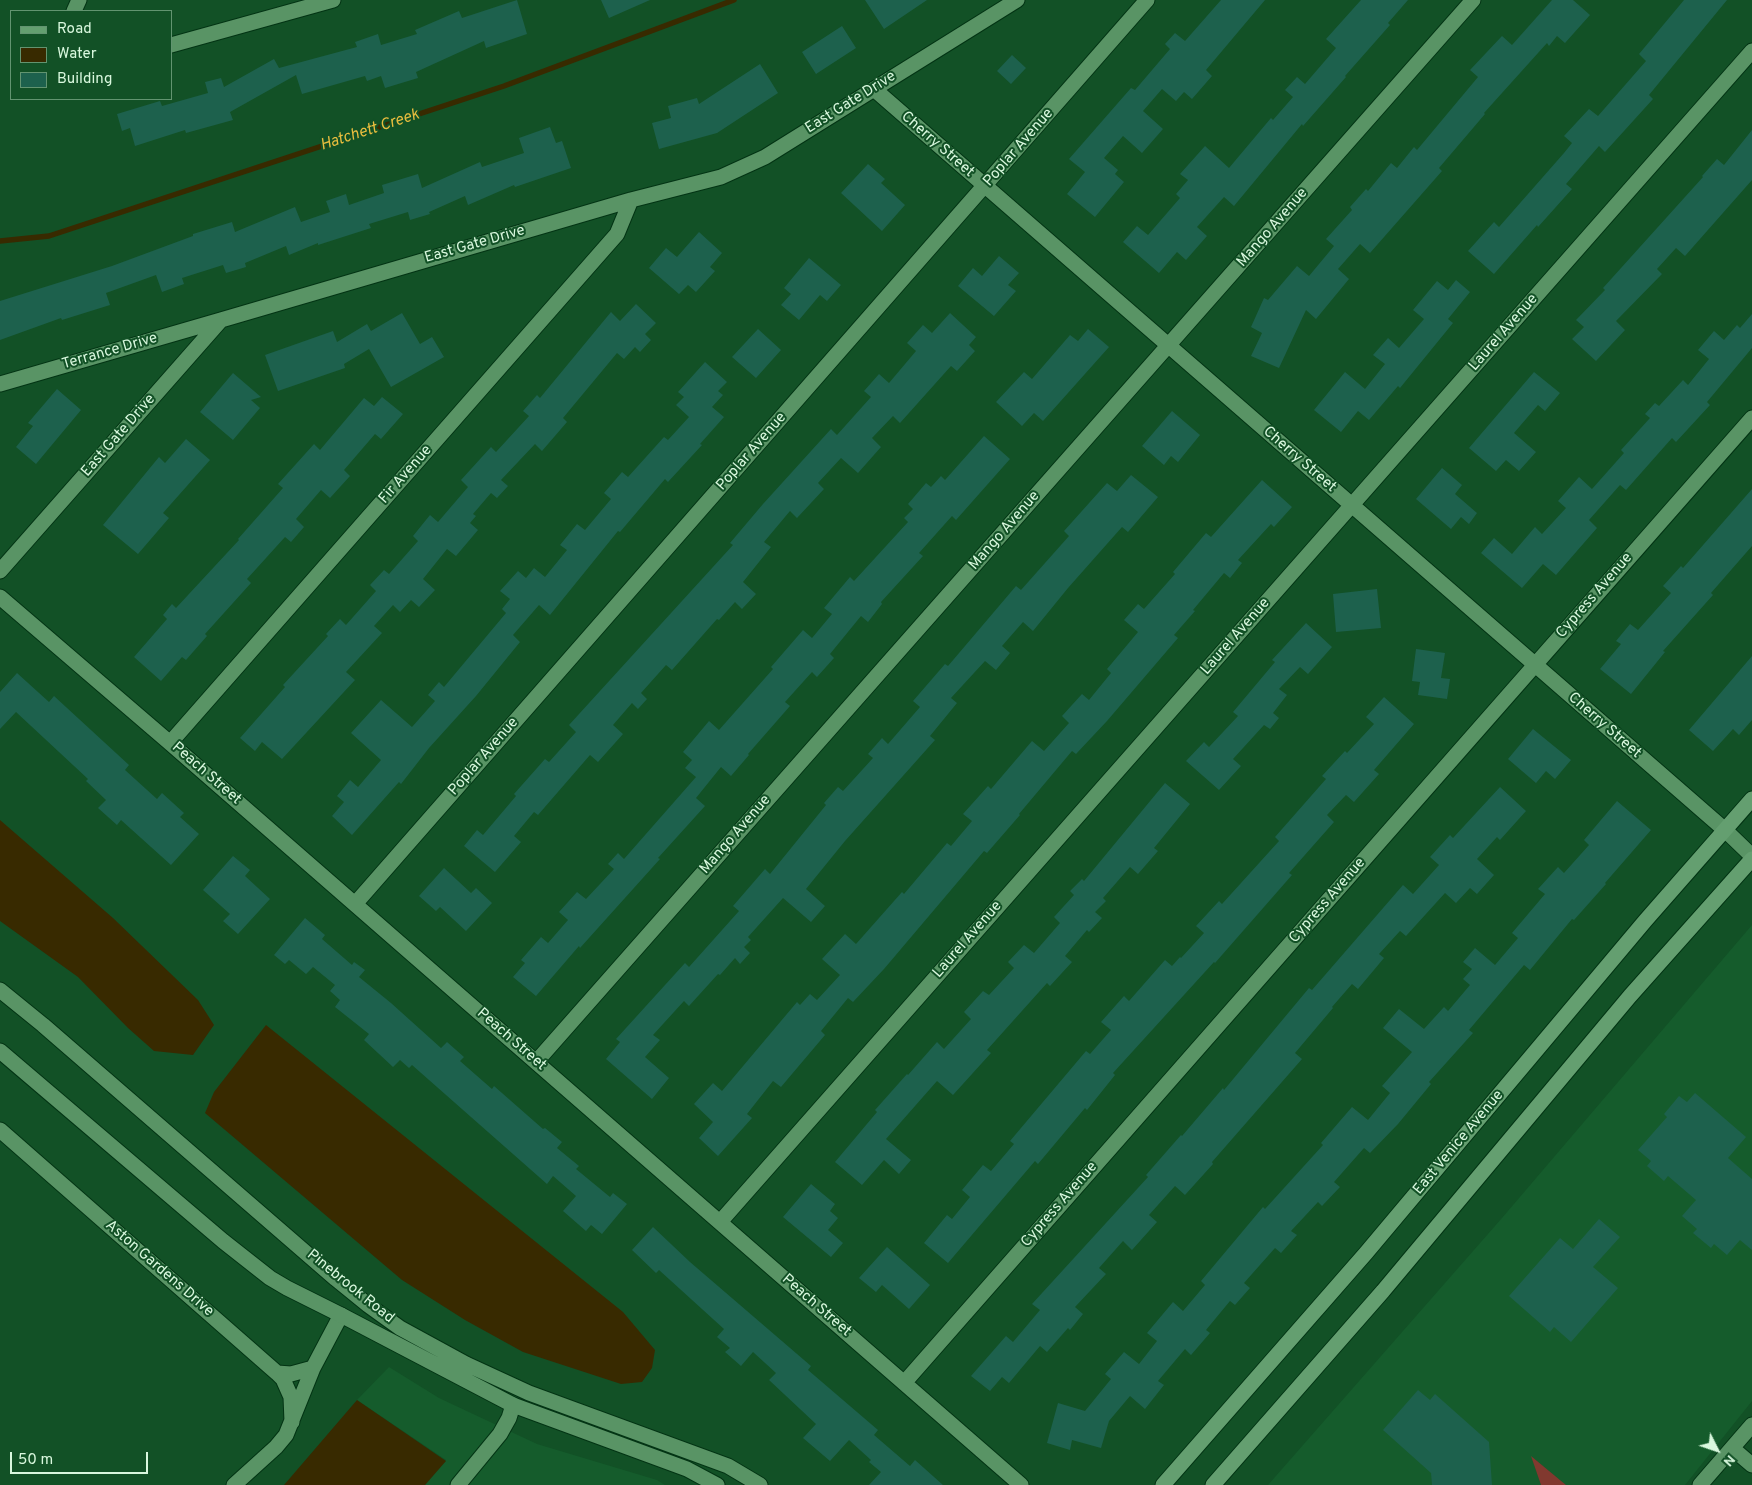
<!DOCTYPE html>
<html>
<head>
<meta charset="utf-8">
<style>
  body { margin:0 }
  #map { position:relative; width:1752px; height:1485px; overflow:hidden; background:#125126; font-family:Overpass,sans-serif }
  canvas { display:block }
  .legend { position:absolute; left:10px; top:10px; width:162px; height:90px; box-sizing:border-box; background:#125126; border:1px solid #629470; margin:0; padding:6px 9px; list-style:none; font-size:15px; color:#d9f8de }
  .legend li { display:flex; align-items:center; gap:10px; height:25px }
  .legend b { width:25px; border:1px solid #629470 }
  .north { position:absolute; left:1692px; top:1425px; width:50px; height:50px; -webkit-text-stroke:4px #125126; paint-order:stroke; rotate:131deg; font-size:14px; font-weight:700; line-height:20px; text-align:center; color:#d9f8de }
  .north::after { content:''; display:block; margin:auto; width:18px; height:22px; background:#d9f8de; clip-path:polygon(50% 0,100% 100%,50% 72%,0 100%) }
  .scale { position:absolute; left:10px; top:1452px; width:138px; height:22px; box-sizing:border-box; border:2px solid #d9f8de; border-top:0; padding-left:6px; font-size:15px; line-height:18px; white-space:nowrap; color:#d9f8de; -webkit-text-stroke:4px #125126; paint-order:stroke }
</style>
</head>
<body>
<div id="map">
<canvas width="1752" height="1485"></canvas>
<ul class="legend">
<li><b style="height:6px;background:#649f70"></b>Road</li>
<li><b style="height:14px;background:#382a00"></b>Water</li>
<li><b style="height:14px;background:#1d614d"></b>Building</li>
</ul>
<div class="north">N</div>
<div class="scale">50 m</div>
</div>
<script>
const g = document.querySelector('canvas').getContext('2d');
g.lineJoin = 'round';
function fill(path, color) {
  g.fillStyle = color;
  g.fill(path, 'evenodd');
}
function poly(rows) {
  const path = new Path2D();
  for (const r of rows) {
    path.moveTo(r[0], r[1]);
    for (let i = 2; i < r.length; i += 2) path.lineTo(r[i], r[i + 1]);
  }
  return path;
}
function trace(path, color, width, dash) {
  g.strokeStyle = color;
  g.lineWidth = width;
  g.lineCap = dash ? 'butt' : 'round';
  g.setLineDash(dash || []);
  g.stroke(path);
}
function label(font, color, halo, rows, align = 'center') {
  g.font = font + ' Overpass,sans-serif';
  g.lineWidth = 4;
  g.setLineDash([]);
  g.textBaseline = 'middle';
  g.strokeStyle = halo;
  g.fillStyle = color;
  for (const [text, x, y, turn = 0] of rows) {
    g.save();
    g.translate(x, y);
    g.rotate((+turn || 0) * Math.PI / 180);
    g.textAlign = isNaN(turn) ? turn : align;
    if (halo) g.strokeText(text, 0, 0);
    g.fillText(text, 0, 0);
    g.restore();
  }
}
const built = poly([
  [1752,925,1752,1401,1685,1485,1566,1485,1532,1457,1541,1485,1268,1485,1502,1218],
  [389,1367,439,1398,537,1444,657,1480,665,1485,425,1485,446,1460,357,1400]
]);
const green = poly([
  [1531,1456,1566,1485,1541,1485]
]);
const water = poly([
  [0,820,113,918,198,1000,214,1025,193,1055,154,1051,128,1028,78,977,0,921],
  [266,1025,623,1312,655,1350,652,1368,642,1382,621,1384,523,1352,465,1320,402,1280,205,1113,214,1092],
  [357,1400,446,1461,425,1485,284,1485]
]);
const stream = poly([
  [0,241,49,236,504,86,734,0]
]);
const building = poly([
  [517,0,527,34,486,48,484,41,416,72,418,78,385,88,381,76,367,81,365,76,302,94,296,75,230,112,233,120,186,133,185,130,135,146,130,128,122,131,117,114,160,101,162,106,208,93,205,82,221,78,224,87,274,59,279,68,357,47,355,42,378,34,381,45,417,34,415,30,459,11,462,18],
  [601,0,650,0,609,18],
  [865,0,927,0,884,29],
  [1221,0,1265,0,1206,70,1212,76,1192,99,1184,92,1176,101,1162,89,1143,111,1163,129,1142,153,1123,136,1104,158,1118,170,1115,174,1124,182,1095,217,1067,194,1085,172,1069,159,1131,88,1135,90,1170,49,1165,44,1175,33,1185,41],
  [1361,0,1408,0,1388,23,1390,25,1345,76,1346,77,1303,126,1302,124,1234,206,1224,197,1197,227,1207,236,1186,260,1177,252,1159,273,1123,242,1137,226,1148,235,1180,198,1176,194,1188,180,1180,174,1205,146,1229,168,1271,118,1273,120,1293,97,1285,90,1297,77,1305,84,1336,48,1326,39],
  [1552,0,1573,0,1590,15,1565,43,1557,36,1549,46,1547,43,1484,113,1485,114,1439,168,1442,171,1370,253,1360,244,1338,269,1349,279,1316,319,1306,310,1279,368,1251,356,1262,333,1251,327,1264,298,1268,300,1297,266,1309,276,1334,246,1326,239,1352,210,1350,207,1366,189,1368,191,1391,163,1397,168,1414,147,1417,150,1478,77,1470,70,1502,36,1512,45],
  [1684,0,1727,0,1649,95,1653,99,1605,152,1599,146,1566,184,1572,189,1538,227,1537,225,1494,274,1468,251,1494,222,1499,227,1564,153,1572,143,1564,136,1589,109,1598,116,1646,61,1639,54],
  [842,26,856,48,816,74,802,52],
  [1012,55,1026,68,1011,84,997,71],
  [760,64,778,93,717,133,659,149,652,123,671,118,668,106,697,98,699,104],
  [550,127,556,143,562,141,571,168,515,187,514,185,468,205,465,196,429,212,430,214,410,220,408,212,369,224,371,228,318,245,318,243,289,255,286,246,245,263,246,267,226,273,223,265,182,278,184,284,162,292,156,275,106,293,110,305,62,320,61,318,0,340,0,301,112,266,193,236,193,234,232,222,235,232,295,207,301,222,330,212,326,201,346,194,349,205,384,193,382,185,418,174,422,188,480,162,482,167,524,153,519,138],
  [1752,130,1752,180,1685,256,1676,248,1657,269,1662,274,1616,321,1625,330,1596,361,1572,339,1584,327,1576,320,1605,290,1603,288,1703,177,1702,176,1717,159,1724,165],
  [868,164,885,179,881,183,905,205,882,231,841,193],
  [699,232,722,253,710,267,715,271,696,292,688,285,679,294,649,268,666,248,677,257],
  [999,256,1019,273,1008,285,1016,291,994,316,958,286,973,268,982,276],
  [809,258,841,285,827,301,820,295,799,320,781,305,791,294,784,288],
  [1456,280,1470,292,1448,319,1453,323,1400,388,1398,386,1369,420,1358,411,1341,432,1314,410,1345,372,1365,389,1385,364,1373,355,1388,338,1399,348,1424,319,1413,310,1437,281,1448,290],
  [636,304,656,323,645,334,651,340,640,352,635,347,624,359,617,353,563,418,567,422,542,451,535,444,501,480,508,486,497,498,491,493,473,514,476,516,470,523,478,530,456,556,447,549,423,579,435,590,419,607,411,600,400,612,393,605,374,626,382,633,346,672,355,680,282,759,262,742,255,751,240,738,285,687,283,685,328,636,326,634,340,619,346,625,376,591,370,585,384,570,389,574,418,541,413,536,430,515,438,522,468,487,461,480,491,447,496,452,529,416,523,411,537,395,540,398,611,312,620,321],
  [402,313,420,344,432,337,444,357,391,387,369,349,344,364,345,368,278,391,265,355,333,331,337,342,367,324,371,331],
  [950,313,976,337,969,345,975,351,957,371,951,366,900,423,893,416,872,438,881,447,858,473,841,458,818,483,824,489,797,518,790,511,764,542,771,547,743,582,756,594,742,609,735,602,719,620,717,619,672,670,666,665,641,693,647,699,638,709,632,703,613,725,623,734,598,762,590,755,538,815,534,812,514,836,521,842,495,872,464,846,477,830,483,835,516,796,514,794,545,759,549,762,576,732,569,725,733,545,730,543,763,504,831,429,837,435,871,397,864,391,879,374,889,383,916,351,907,343,923,325,932,333],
  [1752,314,1752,348,1707,402,1710,405,1676,442,1672,438,1626,490,1620,485,1589,520,1597,528,1556,575,1543,564,1522,588,1481,553,1494,538,1512,554,1535,527,1542,534,1566,508,1558,501,1579,477,1592,489,1624,453,1621,450,1650,418,1645,414,1655,403,1659,406,1683,380,1688,385,1709,359,1698,350,1714,331,1724,340,1737,325,1740,328],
  [758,329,781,350,756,378,732,357],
  [1088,329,1109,347,1043,421,1034,413,1022,426,996,402,1024,372,1032,379,1070,335,1078,341],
  [705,362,727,382,718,391,723,395,712,407,724,417,700,444,702,445,668,482,665,479,620,532,618,531,550,615,539,605,513,635,520,642,476,696,429,748,401,784,399,782,352,835,332,816,344,802,337,796,350,780,358,787,381,760,351,733,381,700,412,727,435,701,428,695,439,682,444,687,506,613,502,609,510,599,500,591,518,571,526,578,534,568,545,577,567,550,560,545,577,524,585,530,611,499,604,493,622,472,628,477,664,437,668,440,689,417,676,405,684,397,678,392],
  [1534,372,1560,393,1545,411,1538,405,1514,433,1536,452,1519,471,1506,460,1496,471,1469,448],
  [233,373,261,397,251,400,260,408,233,440,200,412],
  [57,389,81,410,36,464,16,447,33,426,28,423],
  [382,397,403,414,381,439,375,434,344,470,350,476,330,498,321,490,296,519,304,527,291,542,285,537,247,579,251,583,205,634,207,636,186,660,182,657,161,681,134,657,167,619,163,615,172,604,176,608,239,540,238,539,283,488,278,484,314,444,320,450,364,398,374,406],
  [1172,411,1200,435,1178,462,1171,456,1164,465,1142,446],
  [984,436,1010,459,956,520,952,516,919,553,923,556,881,602,882,604,868,622,861,616,830,654,834,658,817,677,812,672,785,702,790,706,748,754,749,755,731,776,721,767,696,798,705,806,658,858,660,859,580,948,579,946,536,996,513,977,525,963,521,960,541,937,548,943,568,920,559,912,577,892,586,899,614,869,608,864,618,853,624,859,696,777,685,768,692,760,683,752,709,721,719,730,773,669,771,667,803,630,812,638,832,614,824,608,850,577,854,581,908,522,904,518,913,509,908,504,926,483,931,487,941,476,945,480],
  [186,439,210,460,163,513,169,518,138,554,103,525,159,457,165,463],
  [1442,468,1462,485,1455,494,1477,513,1469,524,1461,517,1451,529,1416,499],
  [1131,475,1158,497,1128,532,1122,527,1068,588,1033,631,1023,622,1002,646,1010,653,996,670,985,661,951,698,957,703,930,736,935,740,845,841,806,889,825,906,811,922,783,898,748,937,751,940,744,947,750,953,740,964,735,958,720,975,718,974,689,1006,684,1001,653,1035,660,1040,645,1057,669,1078,652,1099,606,1059,620,1042,616,1039,685,963,689,967,739,911,733,906,765,869,770,874,826,805,824,803,838,787,843,791,873,758,868,754,882,738,888,744,920,707,913,701,945,664,948,666,1016,586,1021,590,1069,536,1064,531,1107,483,1117,491],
  [1262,480,1292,507,1274,527,1271,524,1238,560,1242,563,1230,578,1224,573,1193,610,1195,611,1174,635,1178,638,1107,721,1076,754,1072,751,1019,814,1020,815,987,853,984,851,884,969,853,1002,848,998,821,1031,825,1035,781,1087,773,1081,747,1114,752,1118,718,1156,699,1138,713,1122,694,1104,713,1083,722,1091,797,1002,800,1005,810,994,817,1000,840,975,822,959,845,934,856,944,902,892,904,894,947,843,951,846,972,821,963,814,988,786,991,789,1032,741,1044,751,1069,723,1062,716,1082,694,1089,700,1111,673,1107,669,1138,632,1124,620,1138,604,1144,609,1175,574,1173,572,1206,533,1211,537],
  [1752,489,1752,546,1711,593,1713,595,1663,651,1665,652,1631,694,1600,669,1621,644,1616,641,1630,624,1638,630,1671,593,1663,586,1681,566,1683,568],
  [1377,589,1381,628,1336,632,1333,594],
  [1306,623,1332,647,1308,674,1300,667,1279,689,1287,695,1273,713,1279,718,1270,729,1264,725,1233,759,1241,766,1219,790,1186,761,1204,742,1209,747,1238,716,1233,712,1275,662,1272,660],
  [1416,649,1445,653,1441,678,1450,679,1447,699,1418,695,1420,682,1412,681],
  [1752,656,1752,720,1739,735,1733,729,1713,751,1689,730],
  [17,673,49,702,54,696,129,765,125,770,157,799,162,793,184,813,180,817,199,834,171,865,121,820,117,825,98,808,106,800,86,781,88,779,16,712,0,729,0,692],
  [1384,697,1414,724,1374,770,1379,774,1354,802,1346,795,1327,815,1334,822,1289,873,1292,875,1215,963,1214,962,1113,1073,1115,1075,1087,1110,1085,1108,1038,1164,1035,1161,948,1263,924,1243,947,1215,952,1219,970,1197,962,1190,983,1165,991,1171,1014,1144,1010,1141,1086,1051,1090,1054,1111,1030,1101,1022,1124,996,1129,1001,1165,960,1172,966,1180,957,1181,958,1204,933,1196,926,1219,901,1222,904,1279,841,1275,837,1326,779,1322,776,1345,751,1347,753,1374,724,1366,717],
  [1533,729,1571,760,1555,779,1546,771,1536,783,1508,759],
  [1165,783,1190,804,1154,848,1158,851,1138,874,1130,867,1103,898,1106,901,1095,912,1102,918,1089,932,1087,930,1065,956,1072,962,1050,986,1047,983,987,1050,991,1053,953,1095,937,1081,886,1139,911,1160,899,1174,884,1160,862,1185,835,1162,877,1112,875,1110,907,1074,908,1075,937,1042,944,1049,971,1019,964,1012,983,991,989,995,1014,968,1008,962,1024,945,1034,953,1060,923,1054,917,1074,895,1070,891,1082,879,1084,881],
  [1500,787,1526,811,1500,840,1497,837,1477,859,1494,875,1477,894,1470,888,1456,903,1445,893,1406,936,1400,931,1379,954,1384,958,1358,989,1352,984,1332,1007,1333,1008,1295,1053,1302,1059,1212,1162,1213,1164,1185,1195,1175,1186,1149,1215,1157,1222,1132,1250,1123,1241,1099,1268,1106,1274,1075,1307,1083,1314,1070,1330,1068,1328,1047,1352,1040,1346,1009,1383,1002,1377,990,1391,971,1376,1006,1336,1013,1342,1040,1310,1032,1304,1148,1177,1146,1175,1181,1135,1182,1136,1223,1088,1224,1090,1309,988,1312,990,1403,885,1413,894,1439,865,1430,857,1450,835,1453,838],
  [1617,801,1651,830,1605,883,1606,884,1574,920,1572,919,1530,970,1524,965,1469,1030,1473,1033,1429,1082,1431,1084,1398,1124,1370,1153,1364,1148,1334,1182,1340,1187,1322,1206,1318,1202,1291,1231,1297,1235,1281,1253,1275,1248,1244,1283,1250,1288,1235,1305,1230,1301,1206,1330,1210,1333,1191,1355,1185,1349,1158,1381,1164,1385,1145,1409,1130,1396,1109,1421,1101,1448,1072,1440,1070,1450,1047,1443,1058,1403,1085,1411,1111,1379,1105,1374,1124,1352,1139,1364,1157,1341,1147,1333,1173,1302,1183,1311,1205,1285,1201,1281,1263,1207,1265,1209,1323,1145,1321,1143,1352,1107,1368,1120,1390,1093,1382,1086,1412,1052,1383,1028,1399,1009,1424,1029,1444,1007,1448,1011,1470,985,1463,979,1472,969,1463,962,1475,948,1495,965,1518,938,1512,933,1545,894,1538,889,1558,867,1564,873,1589,845,1584,840],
  [233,856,250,870,245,876,270,899,238,934,223,921,230,914,203,890],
  [444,868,471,893,476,888,492,903,466,931,440,907,436,911,419,896],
  [305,918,325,935,322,939,352,965,354,962,365,970,359,977,391,1003,441,1048,447,1042,464,1057,460,1061,492,1089,494,1086,543,1129,545,1128,562,1142,557,1148,579,1166,576,1169,610,1197,613,1193,627,1204,602,1234,591,1225,586,1231,563,1211,576,1196,553,1176,547,1184,412,1065,409,1068,400,1060,393,1067,364,1040,369,1034,335,1007,340,1000,330,991,335,985,313,967,306,974,289,960,285,964,274,955],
  [1695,1093,1746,1137,1728,1158,1752,1179,1752,1250,1740,1240,1727,1255,1714,1244,1711,1248,1693,1233,1697,1229,1682,1216,1696,1200,1668,1176,1664,1181,1647,1166,1651,1161,1638,1150,1667,1117,1664,1114,1679,1096,1687,1102],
  [811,1184,835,1204,830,1211,838,1218,828,1230,843,1243,831,1257,783,1217],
  [1599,1219,1620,1237,1593,1267,1618,1288,1571,1342,1554,1327,1550,1332,1509,1296,1560,1238,1573,1249],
  [653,1227,690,1262,811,1366,808,1370,878,1430,874,1435,910,1466,915,1460,943,1485,869,1485,881,1472,869,1462,871,1460,849,1440,830,1461,803,1438,816,1424,769,1380,776,1373,753,1352,741,1366,725,1352,730,1348,717,1337,724,1329,659,1270,656,1273,632,1250],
  [887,1247,930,1285,909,1309,882,1285,876,1292,859,1278],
  [1418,1390,1430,1400,1435,1394,1489,1442,1492,1485,1432,1485,1431,1473,1383,1430]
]);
const minor = poly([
  [74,11,79,0],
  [171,45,333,0],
  [874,89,1725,830,1752,856],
  [0,384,221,320],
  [0,571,221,320,631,200,721,177,765,157,1017,0],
  [0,597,170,743,1021,1485],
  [170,743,617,234,631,200],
  [355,904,1147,0],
  [536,1062,1473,0],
  [0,1130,277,1373,283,1379,291,1397,292,1422],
  [720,1222,1752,51],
  [277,1373,291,1374,313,1368],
  [904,1383,1752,418],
  [1732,1448,1752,1465],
  [234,1485,276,1447,286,1435,313,1368,341,1315],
  [458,1485,500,1434,509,1418,513,1405],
  [1700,1485,1752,1425]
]);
const tertiary = poly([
  [0,990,43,1025,336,1279,368,1305,400,1328,466,1364,529,1393,728,1466,760,1485],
  [0,1051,223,1241,270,1278,287,1288,341,1315,513,1405,687,1469,717,1485]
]);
const primary = poly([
  [1163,1485,1366,1253,1645,921,1752,799],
  [1213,1485,1383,1291,1630,996,1752,859]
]);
const streetNames = [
  ["East Gate Drive",851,103,-32],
  ["Cherry Street",937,145,41],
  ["Poplar Avenue",1019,148,-49],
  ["Mango Avenue",1273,228,-49],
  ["East Gate Drive",475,245,-16],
  ["Laurel Avenue",1504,333,-49],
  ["Terrance Drive",110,352,-16],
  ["East Gate Drive",119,436,-49],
  ["Poplar Avenue",752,452,-49],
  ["Cherry Street",1299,460,41],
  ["Fir Avenue",406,475,-49],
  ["Mango Avenue",1005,531,-49],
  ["Cypress Avenue",1595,596,-49],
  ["Laurel Avenue",1236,637,-49],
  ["Cherry Street",1604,726,41],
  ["Poplar Avenue",484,757,-49],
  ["Peach Street",206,774,41],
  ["Mango Avenue",736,835,-49],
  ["Cypress Avenue",1328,901,-49],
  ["Laurel Avenue",968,940,-49],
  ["Peach Street",511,1040,41],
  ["East Venice Avenue",1459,1143,-50],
  ["Cypress Avenue",1060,1205,-49],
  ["Aston Gardens Drive",159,1269,41],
  ["Pinebrook Road",350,1287,39],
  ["Peach Street",816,1306,41]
];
const waterNames = [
  ["Hatchett Creek",370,131,-18]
];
fill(built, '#155c2c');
fill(green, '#81392f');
fill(water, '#382a00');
trace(stream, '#382a00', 5.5);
fill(building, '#1d614d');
trace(minor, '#033414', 17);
trace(tertiary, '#033414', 17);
trace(primary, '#033414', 17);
trace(minor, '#599465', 15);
trace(tertiary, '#599465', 15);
trace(primary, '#649f70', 15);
label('15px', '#d9f8de', '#125126', streetNames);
label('italic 16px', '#e8bd3e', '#125126', waterNames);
</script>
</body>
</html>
